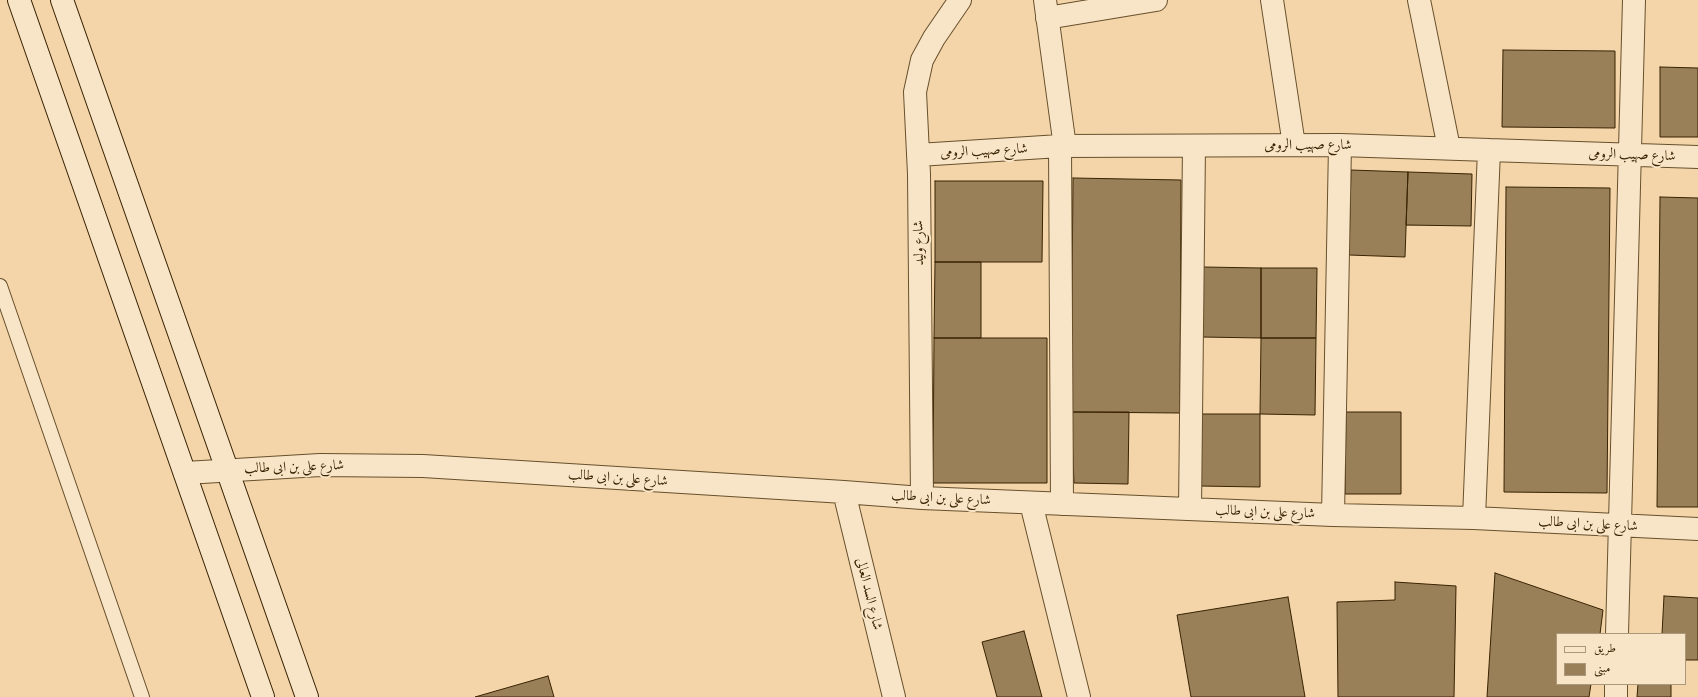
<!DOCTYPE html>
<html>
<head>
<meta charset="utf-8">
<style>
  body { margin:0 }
  #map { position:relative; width:1698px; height:697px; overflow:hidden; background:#f4d5a9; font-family:"EB Garamond",Amiri,serif }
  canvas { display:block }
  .legend { position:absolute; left:1556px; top:633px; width:130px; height:52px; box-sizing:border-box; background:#f8e4c7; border:1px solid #ab9779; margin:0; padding:5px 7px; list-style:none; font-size:12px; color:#382303 }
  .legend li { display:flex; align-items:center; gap:8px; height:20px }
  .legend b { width:20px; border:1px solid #ab9779 }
</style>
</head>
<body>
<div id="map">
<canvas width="1698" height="697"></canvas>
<ul class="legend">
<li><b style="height:5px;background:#f8e4c7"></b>طريق</li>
<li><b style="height:11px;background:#9a8059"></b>مبنى</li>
</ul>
</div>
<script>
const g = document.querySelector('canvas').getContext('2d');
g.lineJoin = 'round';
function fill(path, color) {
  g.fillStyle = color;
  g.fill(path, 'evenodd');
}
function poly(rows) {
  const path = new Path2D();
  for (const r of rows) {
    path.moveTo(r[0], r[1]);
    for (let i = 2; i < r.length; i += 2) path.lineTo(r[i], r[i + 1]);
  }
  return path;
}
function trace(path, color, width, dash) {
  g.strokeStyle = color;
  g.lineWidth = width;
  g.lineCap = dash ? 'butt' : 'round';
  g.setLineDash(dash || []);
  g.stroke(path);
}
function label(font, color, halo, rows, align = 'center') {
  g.font = font + ' "EB Garamond",Amiri,serif';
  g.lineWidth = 4;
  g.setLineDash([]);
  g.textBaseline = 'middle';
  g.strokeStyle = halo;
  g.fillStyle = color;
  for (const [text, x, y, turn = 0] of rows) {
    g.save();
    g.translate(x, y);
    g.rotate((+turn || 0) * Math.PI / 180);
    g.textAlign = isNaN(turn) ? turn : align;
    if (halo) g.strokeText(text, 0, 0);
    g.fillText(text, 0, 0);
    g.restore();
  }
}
const building = poly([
  [1503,50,1615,51,1615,128,1502,127,1503,50],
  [1660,67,1698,68,1698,137,1660,137,1660,67],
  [1351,170,1408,172,1405,257,1349,255,1351,170],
  [1408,172,1472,174,1471,226,1406,225,1408,172],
  [1073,178,1181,180,1180,413,1071,412,1073,178],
  [935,181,1043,181,1042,262,935,262,935,181],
  [1506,187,1610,188,1607,493,1504,492,1506,187],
  [1660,197,1698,198,1698,507,1657,507,1660,197],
  [935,262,981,262,981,338,934,338,935,262],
  [1203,267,1261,268,1261,338,1202,337,1203,267],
  [1261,268,1317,268,1316,338,1261,338,1261,268],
  [934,338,1047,338,1047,483,933,483,934,338],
  [1261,338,1316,338,1315,415,1260,414,1261,338],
  [1071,412,1129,412,1128,484,1074,483,1071,412],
  [1346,412,1401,412,1401,494,1345,494,1346,412],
  [1201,414,1260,414,1260,487,1200,486,1201,414],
  [1495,573,1603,610,1600,634,1557,634,1557,684,1591,684,1589,697,1487,697,1495,573],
  [1395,582,1456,586,1454,697,1338,697,1337,602,1395,600,1395,582],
  [1664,596,1698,598,1698,660,1685,660,1685,634,1662,634,1664,596],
  [1288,597,1305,697,1191,697,1177,615,1288,597],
  [1024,631,1042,697,997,697,982,642,1024,631],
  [548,676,554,697,475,697,548,676],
  [1638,684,1671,684,1671,697,1637,697,1638,684]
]);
const service = poly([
  [0,286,142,697]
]);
const minor = poly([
  [1045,0,1065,147],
  [1272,0,1294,145],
  [1419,0,1449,148],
  [1047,18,1156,0],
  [1060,146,1062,504],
  [918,155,1060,146,1340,145,1698,157],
  [185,473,320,465,423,466,844,492,922,498,1333,515,1474,518,1698,529],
  [844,492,894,697],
  [922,498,919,174,915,92,922,60,934,38,960,0],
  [1031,503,1079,697],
  [1190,509,1194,146],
  [1333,515,1340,145],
  [1474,518,1489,150],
  [1617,634,1634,0],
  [1616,697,1616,684]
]);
const secondary = poly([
  [19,0,263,697],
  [62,0,307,697]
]);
const streetNames = [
  ["شارع صهيب الرومى",1308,145],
  ["شارع صهيب الرومى",984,151,-3],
  ["شارع صهيب الرومى",1632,155,2],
  ["شارع وليد",919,243,-91],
  ["شارع على بن ابى طالب",294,467,-2],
  ["شارع على بن ابى طالب",618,478,4],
  ["شارع على بن ابى طالب",941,498,3],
  ["شارع على بن ابى طالب",1265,512,2],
  ["شارع على بن ابى طالب",1588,524,3],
  ["شارع السد العالى",869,594,76]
];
fill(building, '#9a8059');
trace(building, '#382303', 1);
trace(service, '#67502c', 16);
trace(minor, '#67502c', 24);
trace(secondary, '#382303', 24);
trace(service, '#f8e4c7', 14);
trace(minor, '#f8e4c7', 22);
trace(secondary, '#f8e4c7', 22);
label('14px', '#382303', '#f8e4c7', streetNames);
</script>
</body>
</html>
